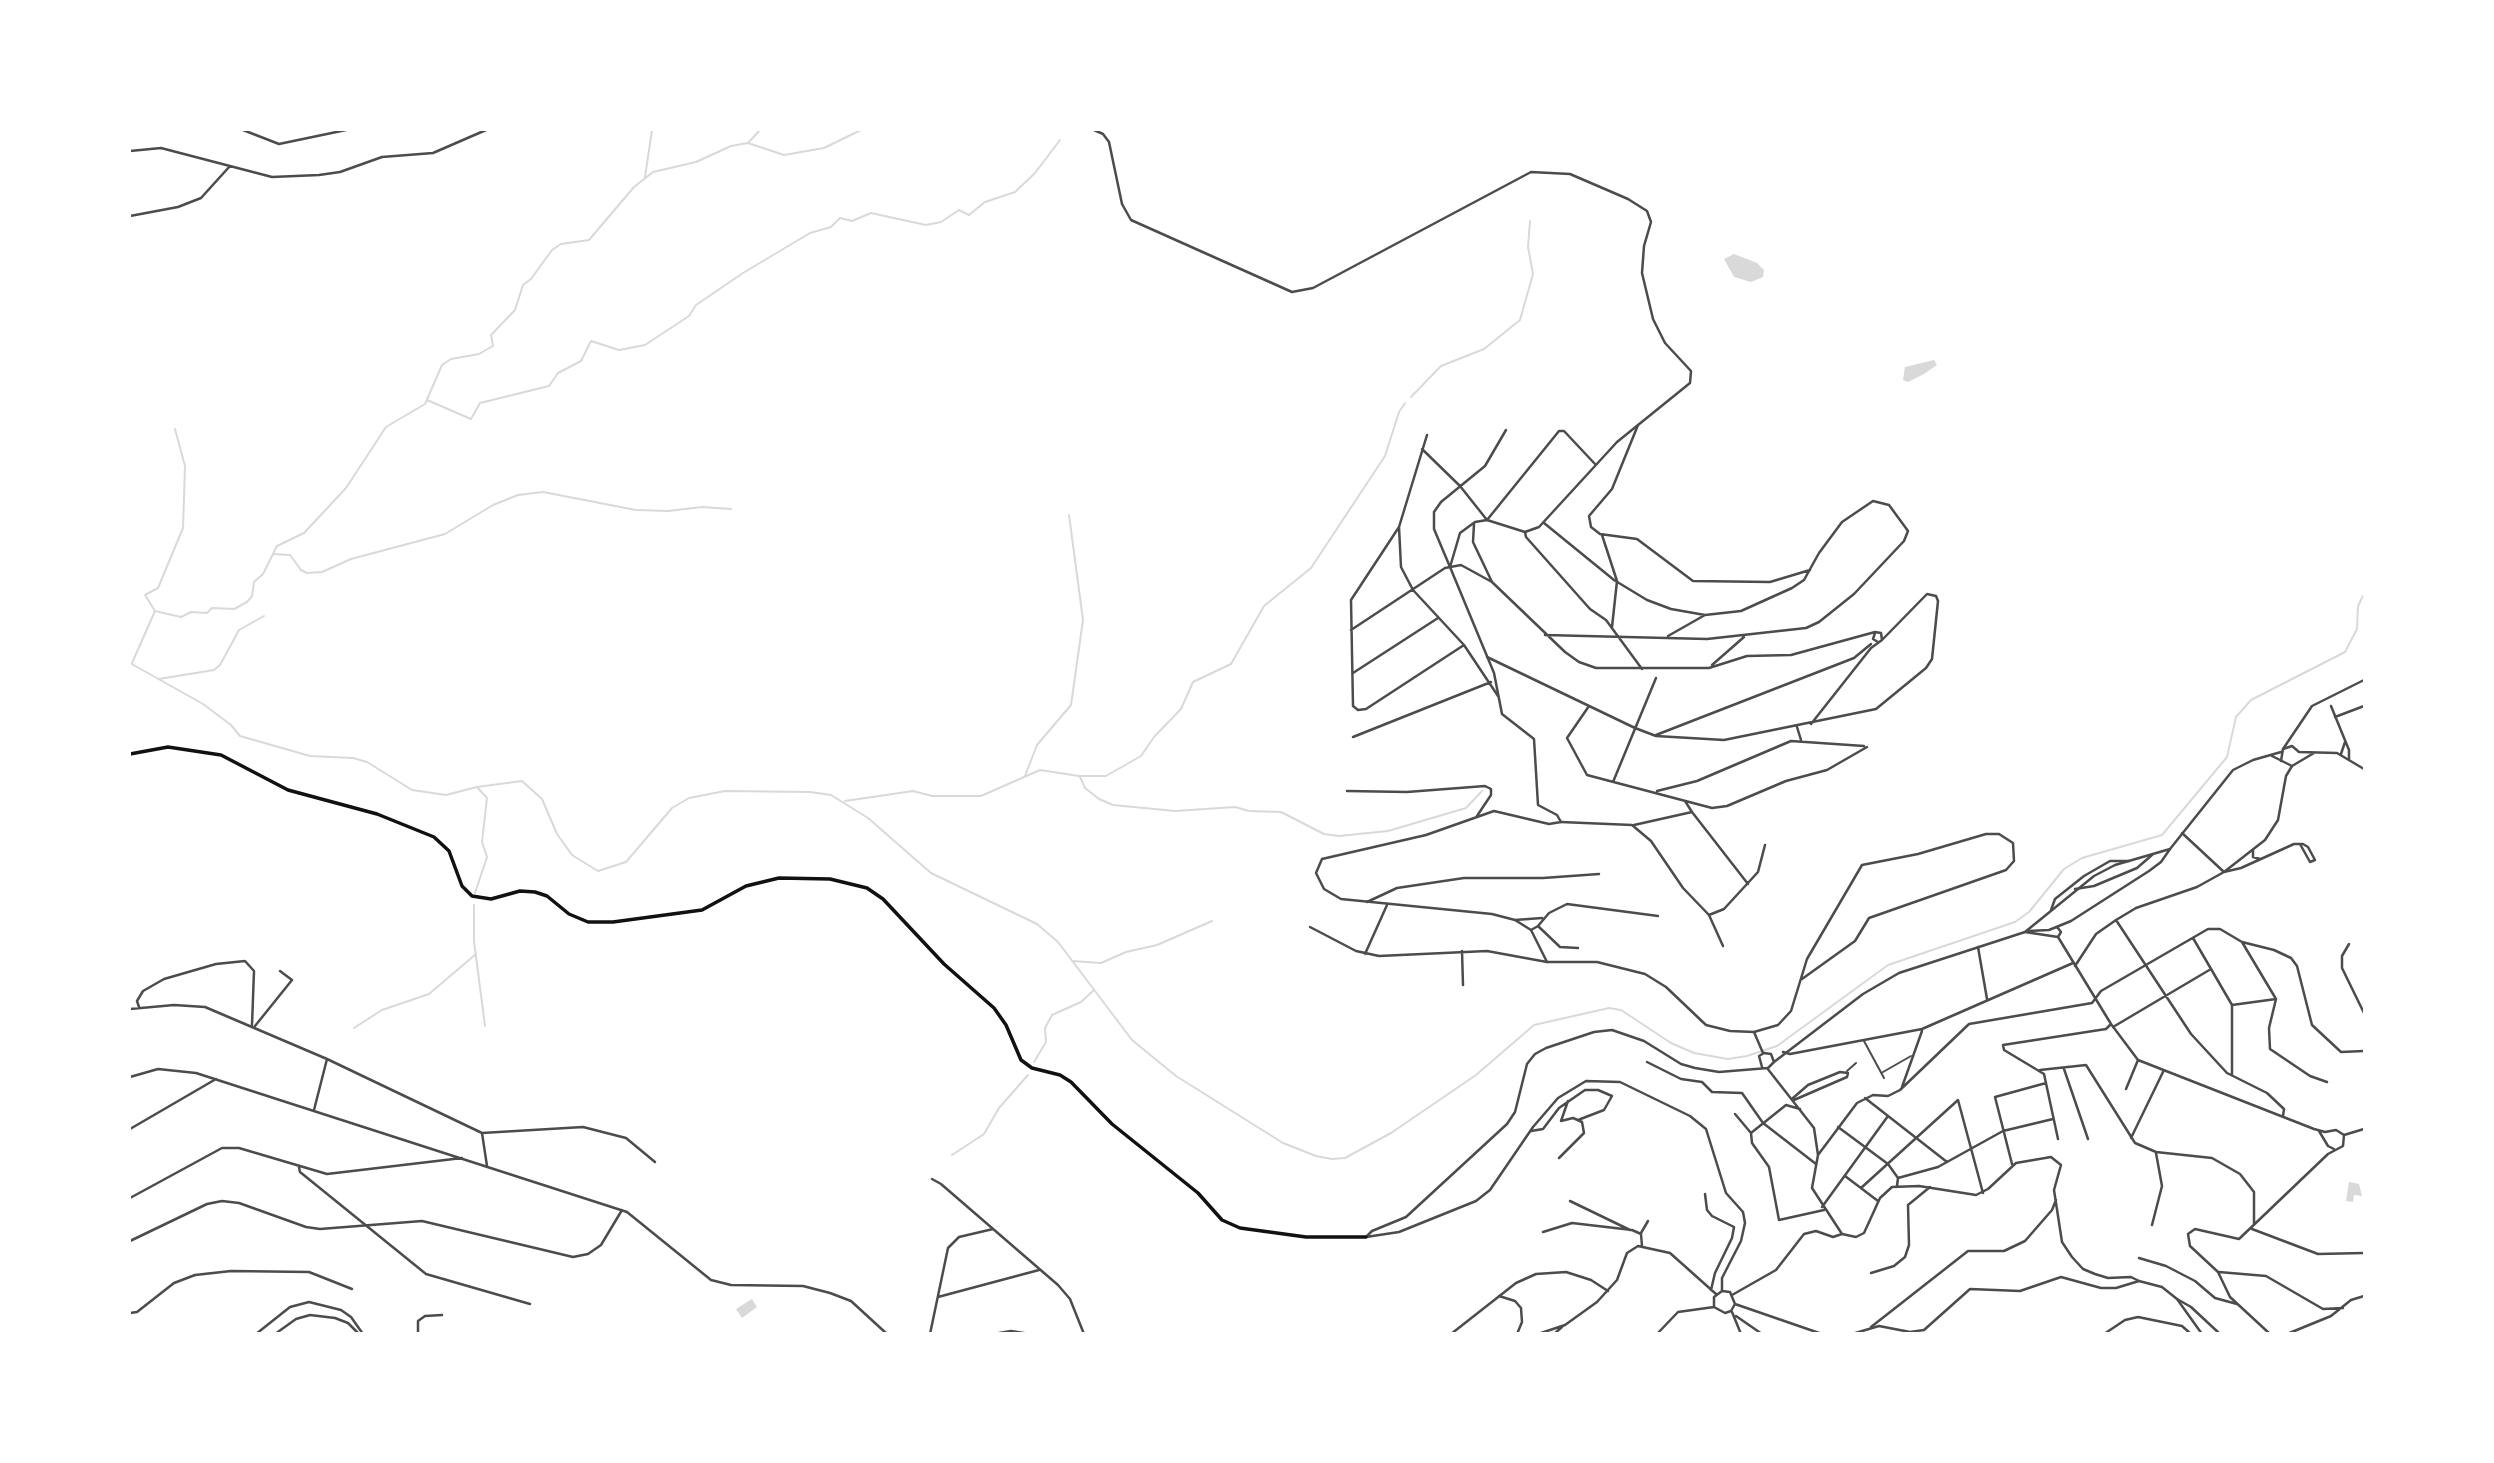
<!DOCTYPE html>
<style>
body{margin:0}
#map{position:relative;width:2494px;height:1463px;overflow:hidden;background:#fff;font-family:"Fira Sans",sans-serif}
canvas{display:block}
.frame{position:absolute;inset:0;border:131px solid #fff;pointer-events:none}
</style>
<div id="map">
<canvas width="2494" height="1463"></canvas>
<div class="frame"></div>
</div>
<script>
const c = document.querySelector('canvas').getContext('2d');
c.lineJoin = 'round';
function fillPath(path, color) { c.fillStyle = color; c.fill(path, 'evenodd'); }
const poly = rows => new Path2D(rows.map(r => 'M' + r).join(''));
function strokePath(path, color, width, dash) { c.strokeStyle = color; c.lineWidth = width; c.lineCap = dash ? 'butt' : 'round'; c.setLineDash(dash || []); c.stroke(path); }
const water = poly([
 [1734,254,1757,263,1764,270,1763,277,1751,282,1734,277,1724,259],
 [1934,360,1937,365,1924,374,1908,382,1903,380,1905,367],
 [2349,1182,2359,1184,2362,1196,2354,1195,2353,1202,2346,1201],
 [752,1299,757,1307,742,1318,736,1309]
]);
const stream = poly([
 [748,143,784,155,824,148,861,130],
 [645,177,652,130],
 [1411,397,1441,366,1484,349,1520,320,1533,274,1528,247,1530,221],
 [427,400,471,419,480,403,549,386,558,373,581,361,591,341,619,350,645,345,689,316,696,305,743,273,810,233,831,227,840,218,852,221,871,213,926,225,941,222,959,210,969,215,985,202,1015,192,1035,173,1060,140],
 [273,554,290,555,301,570,307,573,322,572,351,559,445,534,493,505,518,495,543,492,636,510,668,511,702,507,731,509],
 [155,611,145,595,158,588,183,528,185,466,175,429],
 [130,663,203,704,231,725,240,736,310,756,353,758,367,762,412,790,446,795,477,787,522,781,542,799,557,834,572,855,598,871,626,862,672,808,689,798,725,791,810,792,831,795,868,818,931,873,1037,924,1058,942,1132,1040,1176,1076,1283,1143,1316,1156,1332,1159,1345,1158,1391,1133,1476,1075,1534,1025,1609,1008,1621,1010,1671,1043,1694,1053,1728,1059,1747,1056,1777,1046,1888,965,2015,922,2029,912,2064,869,2082,858,2162,835,2227,757,2236,717,2251,700,2345,652,2357,629,2358,606,2364,594],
 [132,663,155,611,181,617,191,612,207,613,212,608,234,609,247,602,252,596,254,582,263,574,277,546,304,533,346,488,386,427,425,404,442,365,451,359,479,354,493,346,491,335,515,310,523,285,531,279,552,250,561,244,589,240,634,187,653,172,696,162,731,146,748,143,760,130],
 [159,679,214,670,220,665,239,630,264,616],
 [1025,776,1037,745,1071,705,1083,620,1069,515],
 [1080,777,1085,788,1099,799,1113,805,1175,811,1235,807,1249,811,1281,812,1324,834,1339,836,1388,831,1466,808,1482,791],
 [845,801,913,791,932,796,981,796,1040,770,1079,776,1106,776,1141,756,1154,737,1181,709,1193,682,1231,664,1264,606,1311,568,1385,456,1399,412,1405,403],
 [475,893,487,857,482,842,487,798,477,787],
 [474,905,474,941,485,1026],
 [1072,961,1101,963,1126,952,1157,945,1212,921],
 [354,1028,382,1010,429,994,476,954],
 [1034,1062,1046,1042,1045,1028,1052,1015,1081,1002,1093,991],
 [952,1155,984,1134,999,1108,1028,1075]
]);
const pedestrian = poly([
 [1864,1041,1884,1078],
 [1847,1071,1856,1063],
 [1883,1072,1911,1056]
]);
const minor = poly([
 [243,130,279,144,346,130],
 [130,151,161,148,272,177,319,175,340,172,382,157,433,153,486,130],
 [130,216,178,207,201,198,230,166],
 [1638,425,1612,489,1589,516,1591,527,1600,534,1637,539,1693,581,1770,582,1810,570],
 [1427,435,1399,527,1401,567,1413,590,1464,645,1498,696],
 [1422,449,1460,486,1487,520,1559,431,1564,431,1595,464],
 [1544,523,1614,580,1647,600,1671,609,1705,615,1741,611,1792,588,1804,580,1819,553,1842,522,1873,501,1889,505,1908,531,1904,541,1854,594,1819,622,1806,628,1707,639,1545,635],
 [1474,524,1473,542,1492,582,1565,652,1579,662,1596,668,1709,668,1747,656,1791,655,1875,632],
 [1399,527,1351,600,1353,706,1358,710,1366,709,1464,645],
 [1525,532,1526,537,1590,609,1606,620,1642,669],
 [1602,535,1617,581,1612,627],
 [1450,567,1434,529,1434,512,1441,502,1485,466,1506,430],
 [1351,630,1445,568,1461,565,1492,582],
 [1875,633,1873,639,1878,642],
 [1668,636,1705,615],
 [1487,657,1635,728,1656,736,1724,740,1876,709,1926,668,1932,659,1938,601,1936,596,1927,594,1883,639],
 [1712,665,1744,637],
 [1353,673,1438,618],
 [1589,706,1567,738,1587,775,1712,808,1727,806,1786,781,1827,770,1867,747],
 [2331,706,2349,750,2349,759],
 [2335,717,2364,706],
 [1811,724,1871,648,1882,640,1881,633,1875,632],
 [1797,727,1801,740],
 [1656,735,1854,658,1871,644],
 [1353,737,1491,682],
 [2283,749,2312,706,2364,680],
 [2341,754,2345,742],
 [1613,782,1656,678],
 [1347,791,1407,792,1485,786,1491,789,1491,795,1477,816],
 [1657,791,1697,781,1791,741,1864,746],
 [1685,801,1692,812],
 [1561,822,1632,825,1651,841,1683,888,1709,915,1724,909,1758,872,1765,845],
 [1634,825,1692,812,1748,884],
 [2182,833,2224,872,2241,868,2294,844,2303,844,2308,847,2315,860,2310,862,2300,844],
 [2253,850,2253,857,2260,859],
 [2075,889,2094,886,2137,868,2152,855],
 [1367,902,1397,888,1464,878,1543,878,1599,874],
 [2051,910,2055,899,2084,876,2110,861,2129,861],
 [1709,915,1723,946],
 [1515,920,1542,918],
 [2116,920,2191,1034,2227,1073,2267,1093,2284,1109,2283,1116],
 [1538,926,1560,947,1578,948],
 [1310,927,1356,951,1379,956,1487,951,1547,962],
 [2057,927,2061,932,2058,937,2111,1024,2138,1060,2314,1129,2325,1132,2336,1130,2344,1135],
 [1531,930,1538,926,1549,913,1567,904,1658,916],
 [2028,931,2049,930,2071,921,2149,871,2161,862,2170,849],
 [2025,932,2058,937],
 [2193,938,2232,1005,2232,1074],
 [2242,942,2276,999,2269,1028,2270,1049,2310,1076,2327,1082],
 [2349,944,2342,956,2342,968,2364,1013],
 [1978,947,1987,999],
 [1462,951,1463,985],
 [1365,954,1387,905],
 [2075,966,2096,934,2116,920,2136,908,2197,887,2224,872,2265,840,2278,820,2286,776,2292,766],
 [2232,1005,2276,999],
 [139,1007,137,1001,143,991,164,979,216,964,245,961,254,971,252,1025],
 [130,1009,174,1005,205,1007,327,1059,482,1133,583,1127,626,1138,655,1162],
 [255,1026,292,980,280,971],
 [2113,1027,2211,969],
 [1754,1032,1778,1025,1791,1011,1807,959,1862,865,1918,854,1986,834,1999,834,2013,843,2014,861,2006,870,1869,918,1855,941,1802,979],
 [1783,1052,1790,1054,1922,1029,2073,963],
 [1647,1062,1681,1079,1702,1082,1712,1092,1742,1093,1763,1123,1816,1164],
 [1767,1068,1814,1128,1818,1155,1812,1188,1842,1234,1856,1237,1864,1233,1880,1198,1892,1187,1919,1186,1976,1195,1988,1189,2016,1163,2051,1157,2061,1165,2054,1190,2062,1242,2072,1257,2083,1269,2095,1274,2108,1278,2131,1277,2139,1281],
 [2064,1069,2088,1139],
 [2040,1070,2086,1065,2135,1143,2156,1152,2212,1158,2240,1174,2254,1192,2254,1224],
 [130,1077,158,1069,196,1073,627,1212,711,1280,731,1285,803,1286,830,1293,851,1301,887,1334],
 [1902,1087,1922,1031],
 [2126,1089,2138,1060],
 [1793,1098,1808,1085,1840,1072,1848,1073,1847,1077,1794,1100],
 [1865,1098,1947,1162],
 [314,1110,327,1059],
 [1735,1114,1751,1133,1752,1143,1769,1167,1779,1220,1824,1210],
 [1838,1127,1888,1164,1898,1178,1897,1186],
 [130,1129,216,1079],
 [1531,1131,1543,1129,1559,1108,1585,1090,1598,1090,1612,1096,1604,1110,1578,1120],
 [2319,1131,2328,1146,2334,1149],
 [482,1133,487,1166],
 [1751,1133,1786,1105,1800,1109],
 [2344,1135,2364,1129],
 [2131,1138,2163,1072],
 [2058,1139,2044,1074,2004,1050,2003,1045,2106,1029,2111,1024],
 [1818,1155,1857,1103,1873,1095,1888,1096,1900,1090,1969,1024,2092,1003,2101,991,2208,929,2220,929,2242,942,2274,950,2291,958,2297,966,2312,1025,2341,1052,2364,1051],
 [1559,1158,1584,1133,1582,1122,1573,1118,1561,1121,1568,1101],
 [2012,1164,1995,1097,2046,1083],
 [299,1167,300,1172,426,1274,530,1304],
 [1845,1176,1878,1201],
 [1898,1178,1938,1167,2003,1131,2053,1119],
 [932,1179,941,1184,1058,1285,1070,1299,1084,1334],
 [1861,1188,1958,1100,1983,1193],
 [1705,1194,1707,1210,1712,1216,1734,1227,1732,1238,1715,1273,1711,1290],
 [130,1198,222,1148,239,1148,327,1174,462,1158],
 [1570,1201,1630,1230],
 [1822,1207,1888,1116],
 [2152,1225,2162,1186,2156,1153],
 [2252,1229,2318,1254,2364,1253],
 [1543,1232,1572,1223,1632,1230,1641,1234,1642,1246],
 [1641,1233,1648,1221],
 [130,1241,207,1204,222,1201,239,1203,306,1227,320,1229,422,1221,573,1257,588,1254,601,1245,622,1210],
 [2139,1258,2166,1266,2195,1281,2215,1298,2237,1304],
 [2219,1272,2266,1276,2323,1309,2343,1308],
 [1871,1273,1894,1266,1905,1257,1909,1245,1908,1205,1930,1187],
 [1732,1295,1776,1270,1804,1234,1816,1231,1833,1237,1842,1234],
 [1499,1296,1515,1301,1521,1308,1522,1322,1517,1334],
 [938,1297,1039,1270],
 [2177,1299,2191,1307,2220,1334],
 [1732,1312,1741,1334],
 [130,1313,137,1312,174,1283,195,1275,231,1271,309,1272,352,1289],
 [1736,1316,1762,1334],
 [1871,1327,1968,1251,2004,1251,2025,1241,2052,1210,2056,1200],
 [256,1334,290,1307,309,1302,341,1310,351,1317,363,1334],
 [275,1334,296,1319,310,1315,335,1318,348,1323,359,1334],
 [418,1334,418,1321,425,1316,442,1315],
 [930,1334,948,1248,959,1237,993,1229],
 [993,1334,1011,1331,1030,1334],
 [1451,1334,1516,1283,1536,1274,1566,1272,1591,1280,1608,1291],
 [1538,1334,1565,1325,1597,1302,1617,1280,1627,1253,1638,1246,1670,1253,1716,1294],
 [1554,1334,1562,1327],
 [2104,1334,2125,1320,2138,1317,2182,1326,2191,1334],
 [2270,1334,2230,1297,2218,1272,2190,1246,2188,1234,2195,1229,2239,1239,2328,1154,2343,1146,2344,1135],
 [2287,1334,2331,1316,2351,1300,2364,1296]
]);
const tertiary = poly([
 [1094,130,1103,134,1109,142,1122,204,1131,220,1292,292,1313,288,1531,172,1570,174,1628,199,1647,211,1651,222,1644,246,1642,273,1653,319,1665,343,1691,371,1690,383,1617,442,1539,527,1525,532,1487,520,1475,522,1460,533,1450,567,1494,673,1502,714,1534,739,1538,805,1557,815,1561,822,1549,824,1494,811,1426,835,1322,859,1316,873,1324,889,1341,899,1492,914,1515,920,1531,930,1547,962,1597,962,1645,974,1666,987,1706,1025,1730,1031,1754,1032,1763,1053],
 [2272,756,2292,766,2314,753],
 [2281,761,2283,749,2292,746,2299,752,2337,753,2364,769],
 [1774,1062,1863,994,1899,973,2025,932,2094,876,2115,865,2170,849,2233,770,2253,760,2281,752],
 [1366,1237,1399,1232,1476,1201,1490,1190,1533,1127,1558,1098,1586,1081,1620,1082,1690,1116,1706,1129,1726,1193,1743,1212,1745,1223,1741,1241,1722,1278,1722,1291],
 [1366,1237,1372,1231,1406,1217,1507,1124,1515,1112,1527,1064,1535,1054,1546,1048,1594,1032,1612,1030,1644,1041,1681,1064,1695,1068,1719,1072,1768,1068,1774,1062,1771,1054,1764,1053,1759,1056,1762,1067],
 [1735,1304,1822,1334],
 [1714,1307,1714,1297,1722,1291,1730,1292,1735,1304],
 [1714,1307,1725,1313,1731,1311,1735,1304],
 [1657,1334,1678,1312,1714,1307],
 [1852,1334,1879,1326,1910,1332,1924,1330,1970,1289,2020,1291,2061,1277,2101,1288,2116,1288,2139,1281,2162,1287,2177,1299,2202,1334]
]);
const secondary = poly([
 [130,754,168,747,221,755,288,790,377,814,434,837,449,851,462,886,472,896,491,899,520,891,535,892,547,896,569,914,588,922,613,922,702,910,746,886,779,878,830,879,867,888,883,899,944,964,994,1008,1006,1025,1021,1060,1032,1068,1060,1075,1071,1082,1112,1124,1198,1193,1222,1220,1240,1228,1306,1237,1366,1237]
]);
fillPath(water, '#d9d9d9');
strokePath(stream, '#d9d9d9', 2);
strokePath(pedestrian, '#4c4c4c', 2);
strokePath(minor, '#4c4c4c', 2.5);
strokePath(tertiary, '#4c4c4c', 2.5);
strokePath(secondary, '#111', 3.5);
</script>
